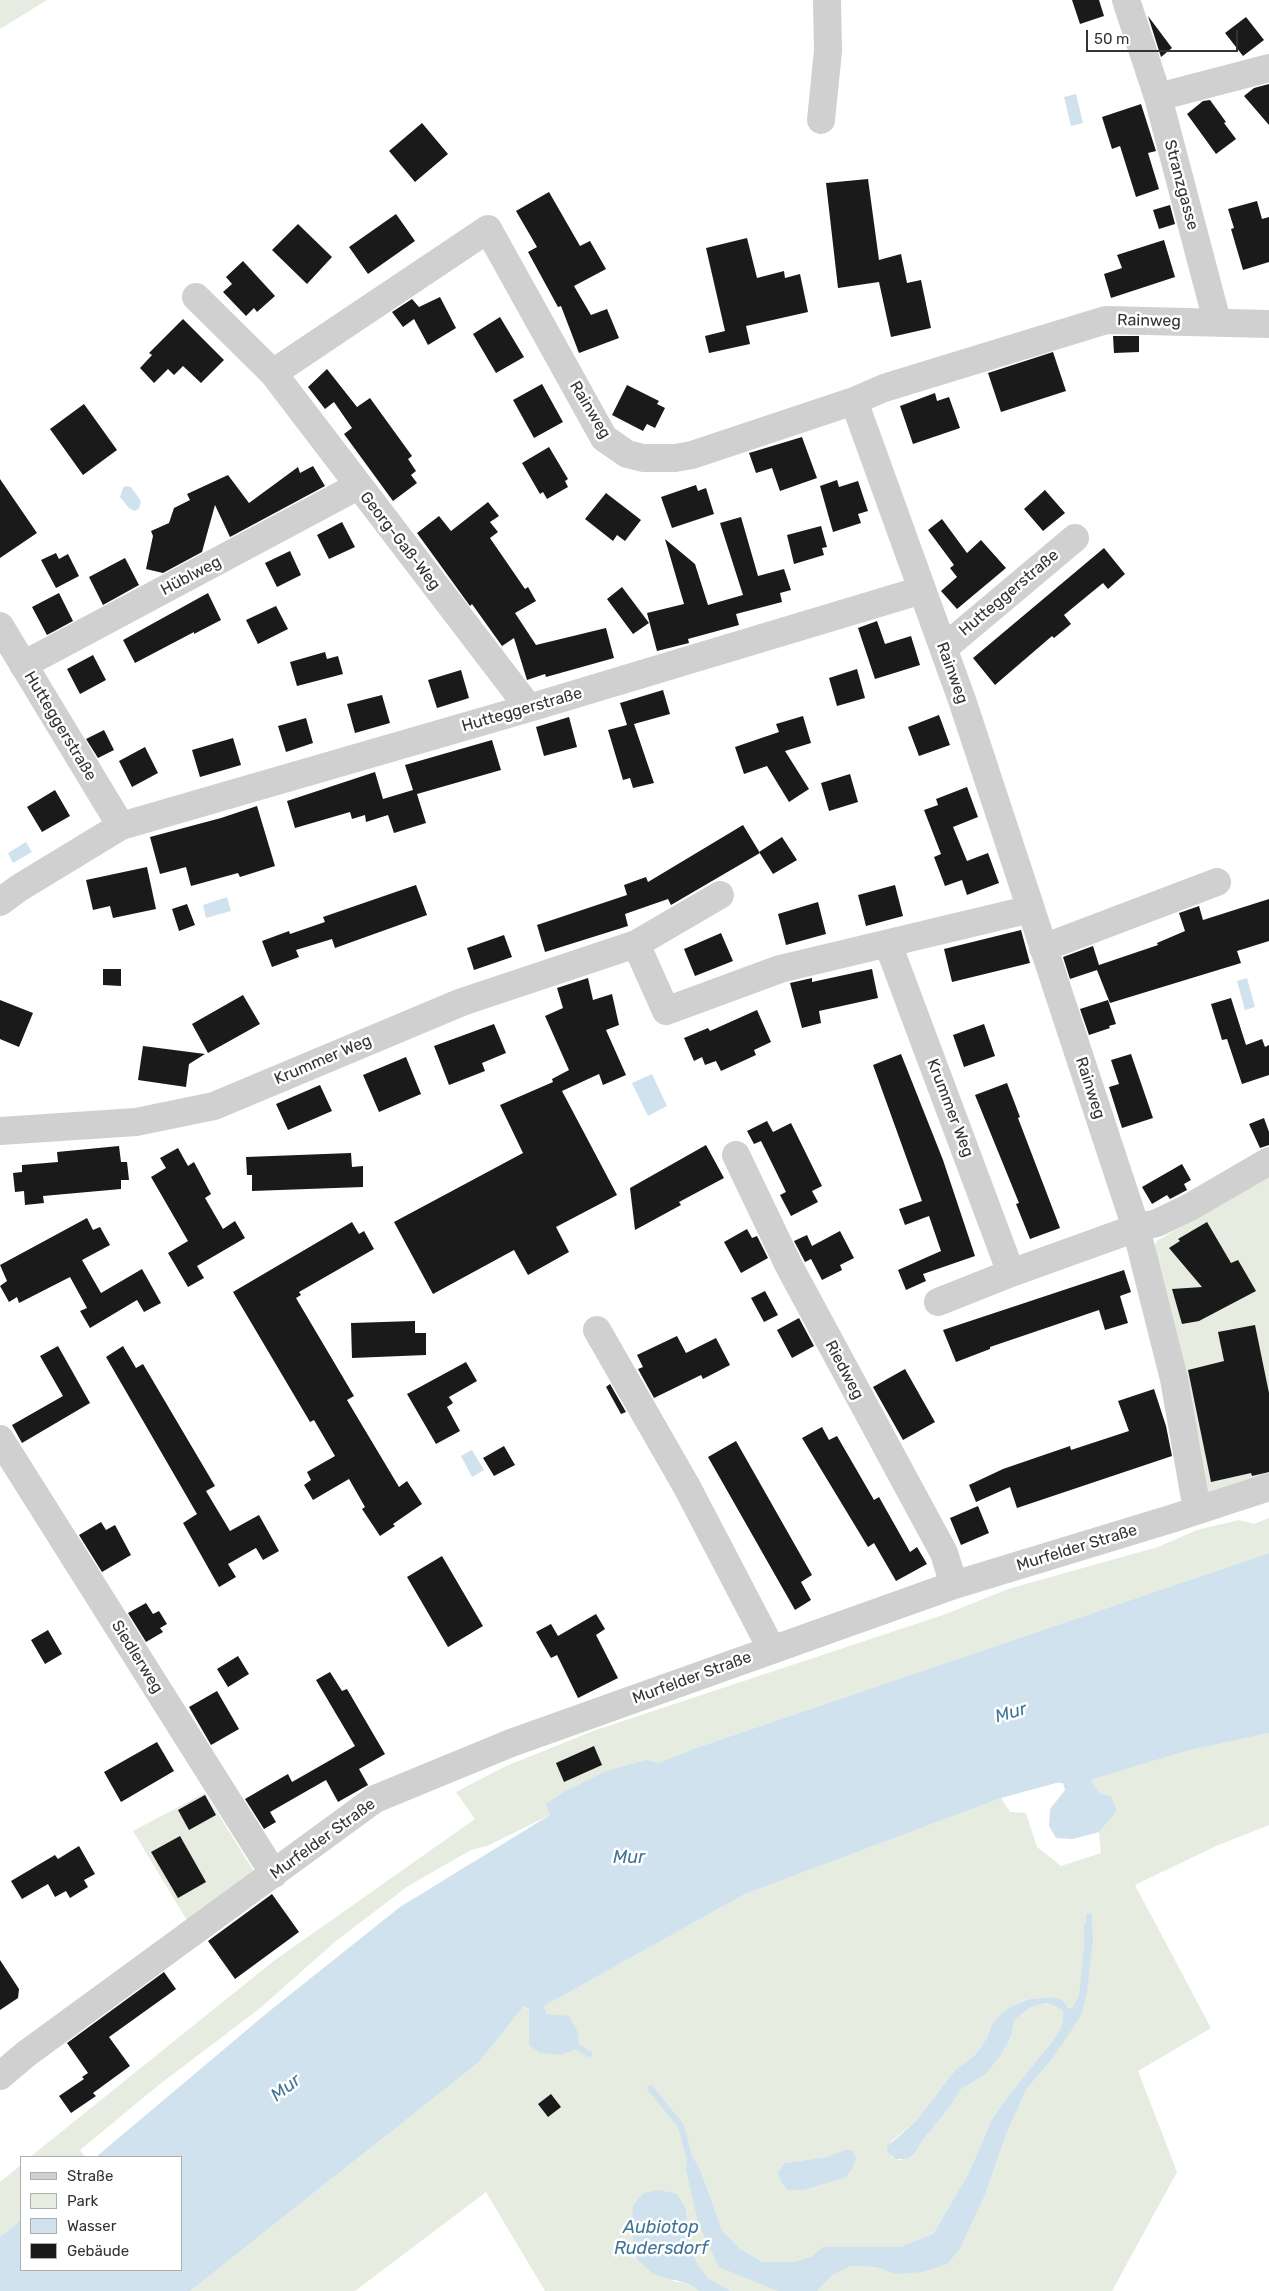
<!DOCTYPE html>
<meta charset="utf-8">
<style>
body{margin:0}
#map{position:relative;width:1269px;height:2291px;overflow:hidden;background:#fff;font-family:Rubik,sans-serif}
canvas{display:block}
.legend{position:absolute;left:20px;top:2156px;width:162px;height:115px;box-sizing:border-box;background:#fff;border:1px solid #adadad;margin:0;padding:6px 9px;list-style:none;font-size:15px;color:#333}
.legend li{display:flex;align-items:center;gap:10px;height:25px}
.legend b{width:25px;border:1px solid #adadad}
.scale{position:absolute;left:1086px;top:30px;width:152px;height:22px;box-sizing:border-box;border:2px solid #333;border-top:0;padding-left:6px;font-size:15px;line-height:18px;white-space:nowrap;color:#333;-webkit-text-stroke:4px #fff;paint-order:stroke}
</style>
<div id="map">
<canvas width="1269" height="2291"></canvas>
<ul class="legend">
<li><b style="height:6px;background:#d0d0d0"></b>Straße</li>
<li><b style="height:14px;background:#e6ecdf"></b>Park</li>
<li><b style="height:14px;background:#cfe2ee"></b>Wasser</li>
<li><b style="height:14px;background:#1a1a1a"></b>Gebäude</li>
</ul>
<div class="scale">50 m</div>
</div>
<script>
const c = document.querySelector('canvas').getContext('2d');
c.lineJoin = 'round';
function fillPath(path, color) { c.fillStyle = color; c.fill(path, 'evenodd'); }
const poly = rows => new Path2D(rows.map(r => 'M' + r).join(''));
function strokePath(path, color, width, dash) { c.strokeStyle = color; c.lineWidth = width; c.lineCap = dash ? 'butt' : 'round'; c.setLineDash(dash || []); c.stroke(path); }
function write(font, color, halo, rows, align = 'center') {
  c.font = font + ' Rubik,sans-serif'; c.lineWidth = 5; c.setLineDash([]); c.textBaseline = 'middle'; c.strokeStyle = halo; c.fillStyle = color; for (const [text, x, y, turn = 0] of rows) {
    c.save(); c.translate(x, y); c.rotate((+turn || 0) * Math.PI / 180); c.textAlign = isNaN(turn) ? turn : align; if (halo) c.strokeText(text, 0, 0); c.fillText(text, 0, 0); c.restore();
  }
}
const green = poly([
 [0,0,47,0,0,29],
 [1269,1175,1269,1474,1208,1496,1152,1249,1157,1241],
 [1269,1518,1269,1553,696,1748,659,1763,647,1760,550,1815,487,1846,471,1850,408,1886,336,1941,259,2009,160,2084,80,2150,85,2157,30,2157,275,1960,475,1819,456,1792,504,1767,593,1731,946,1614,1008,1589,1158,1547,1197,1530,1239,1520,1254,1524],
 [1269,1733,1269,1825,1216,1846,1135,1885,1211,2028,1138,2071,1177,2172,1112,2291,817,2291,833,2275,850,2266,875,2267,896,2274,960,2249,985,2195,1006,2135,1026,2090,1055,2055,1072,2008,1068,2008,1050,1997,1030,1999,1012,2006,992,2024,987,2038,975,2055,956,2069,917,2120,892,2141,891,2156,895,2159,901,2160,916,2152,922,2141,949,2108,960,2090,987,2073,1001,2055,1012,2034,1014,2020,1031,2007,1046,2003,1055,2006,1063,2011,1062,2025,1055,2038,1008,2096,991,2121,969,2173,933,2234,900,2247,824,2247,812,2256,794,2262,763,2262,739,2248,722,2230,700,2169,698,2223,778,2291,731,2291,709,2279,697,2263,690,2245,686,2209,673,2281,689,2284,699,2291,545,2291,486,2192,355,2291,190,2291,479,2062,524,2006,529,2009,529,2045,541,2053,560,2055,578,2032,569,2017,547,2014,544,2006,745,1894,1001,1798,1010,1812,1026,1813,1037,1847,1061,1866,1101,1853,1099,1832,1117,1811,1100,1794,1089,1780,1186,1751],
 [844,2150,852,2150,845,2178,804,2190,785,2163,827,2157],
 [205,1793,256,1875,188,1922,133,1831],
 [21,2165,21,2220,0,2237,0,2182]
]);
const water = poly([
 [1076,94,1083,123,1071,126,1064,97],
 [126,486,131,487,141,501,139,509,134,511,129,508,120,497,123,488],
 [26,842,32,852,13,863,8,853],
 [227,897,231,911,206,918,203,905],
 [1247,978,1255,1007,1245,1010,1237,981],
 [652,1074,667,1106,648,1116,632,1083],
 [472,1450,484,1470,472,1477,461,1456],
 [1269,1553,1269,1733,1186,1751,1090,1780,1100,1794,1111,1796,1117,1811,1099,1832,1073,1839,1056,1838,1049,1826,1050,1809,1065,1790,1063,1783,1056,1783,1001,1798,745,1894,544,2006,547,2014,569,2016,578,2032,579,2048,572,2051,560,2055,540,2053,529,2045,529,2009,524,2006,479,2062,190,2291,0,2291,0,2237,21,2220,21,2270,181,2270,181,2157,96,2157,267,2013,400,1907,550,1815,546,1804,566,1791,606,1771,647,1760,659,1763,696,1748],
 [1084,1924,1092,1925,1093,1940,1087,1991,1082,2014,1055,2055,1026,2090,1006,2135,985,2195,960,2249,947,2264,922,2272,896,2274,875,2267,850,2266,833,2275,817,2291,778,2291,719,2267,698,2223,686,2169,688,2156,693,2158,700,2169,722,2230,739,2248,763,2262,794,2262,812,2256,823,2247,900,2247,933,2234,969,2173,991,2121,1008,2096,1055,2038,1062,2025,1063,2011,1055,2006,1046,2003,1031,2007,1014,2020,1012,2034,1001,2055,987,2073,960,2090,949,2108,922,2141,916,2152,907,2159,895,2159,887,2151,887,2147,917,2120,956,2069,975,2055,987,2038,992,2024,1000,2015,1012,2006,1030,1999,1050,1997,1062,2000,1068,2008,1072,2008,1079,1996,1084,1947],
 [844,2150,852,2150,856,2158,852,2169,845,2178,804,2190,788,2190,781,2182,778,2172,785,2163,827,2157],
 [658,2190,677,2194,686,2209,690,2245,697,2263,709,2279,731,2291,699,2291,689,2284,653,2274,637,2259,632,2232,633,2205,644,2193]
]);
const stream = poly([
 [1089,1916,1089,1933],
 [572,2044,589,2054],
 [650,2088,681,2126,691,2164]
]);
const building = poly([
 [1072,0,1099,0,1104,16,1080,24],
 [1148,16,1172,48,1161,57],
 [1246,17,1264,40,1243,56,1225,33],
 [1269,84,1269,125,1244,96,1254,88],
 [1210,100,1226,122,1224,123,1236,139,1216,154,1187,114,1203,101],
 [1141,104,1156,151,1148,153,1159,189,1136,197,1120,146,1112,149,1102,117],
 [422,123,448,154,415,182,389,151],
 [868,179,879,260,901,254,907,283,921,280,931,328,891,337,879,282,838,288,826,183],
 [549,192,580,246,590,241,606,269,574,286,591,315,607,309,619,338,579,353,561,306,558,307,528,252,537,247,516,211],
 [1257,201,1262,219,1269,217,1269,262,1243,270,1231,229,1234,228,1228,209],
 [1170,205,1175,224,1159,229,1153,210],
 [396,214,415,241,368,274,349,247],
 [298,224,332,257,307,284,272,250],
 [747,238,757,278,784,271,785,278,800,274,808,312,746,326,750,344,709,353,705,336,725,331,706,248],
 [1164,240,1175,277,1111,298,1104,274,1122,268,1117,255],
 [243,261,275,296,257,312,254,308,246,316,223,292,232,284,226,277],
 [440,297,456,328,428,345,414,319,403,327,392,312,412,299,419,307],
 [500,317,524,357,496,373,473,334],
 [183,319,224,360,201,383,183,366,174,375,168,369,154,383,140,368,152,355,149,353],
 [1113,336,1139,336,1139,352,1114,353],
 [1053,352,1066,391,1001,412,988,373],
 [327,369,357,407,370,398,412,456,408,459,416,471,411,475,417,483,393,501,344,434,352,428,334,402,325,409,308,387],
 [542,384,563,422,534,438,513,400],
 [627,385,659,401,657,404,665,408,655,428,647,424,643,431,612,415],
 [935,393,937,401,949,397,960,428,913,444,900,406],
 [84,404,117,450,83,475,50,429],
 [802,437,817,478,780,491,772,468,756,473,749,453],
 [549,447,568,479,565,481,568,487,547,499,543,492,540,494,522,463],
 [313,466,325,486,230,537,215,505,202,552,163,573,146,569,153,536,151,531,169,523,174,508,190,500,187,494,228,475,249,503,298,467,300,473],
 [0,479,37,533,0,558],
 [837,480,839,487,858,481,868,511,858,514,861,523,833,532,820,486],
 [696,485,698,491,706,488,714,514,672,528,661,497],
 [1045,490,1065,513,1043,531,1024,509],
 [606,493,641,520,625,541,617,535,613,541,585,519],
 [488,502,499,516,490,522,498,532,490,538,525,589,528,587,536,601,515,613,536,645,606,628,614,658,546,677,545,674,527,680,514,638,502,646,472,604,470,606,417,533,439,516,451,531],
 [741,517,758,576,784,569,791,590,780,593,782,602,736,614,739,625,688,639,689,643,657,651,647,613,684,604,665,539,695,564,708,605,743,595,720,523],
 [942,519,967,553,981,540,1006,568,957,609,941,591,957,577,950,568,954,565,928,530],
 [342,522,355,547,329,559,317,535],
 [821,526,827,547,822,548,824,555,794,564,787,535],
 [1104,548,1125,574,1108,589,1103,583,1064,615,1071,624,1054,638,1052,636,995,685,973,658],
 [290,551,301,575,277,587,265,563],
 [56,553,59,559,68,554,79,576,56,588,41,560],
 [125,558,139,585,103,605,89,577],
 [622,587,649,623,633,634,607,599],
 [59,593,73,621,47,635,32,607],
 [208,593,221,620,194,634,194,632,135,663,123,640],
 [276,606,288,629,258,644,246,620],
 [877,621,885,644,911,636,920,665,875,679,858,628],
 [325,652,327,659,338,656,343,674,297,686,290,662],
 [93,655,106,680,80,694,67,669],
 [857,669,865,698,837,706,829,678],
 [461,670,469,698,437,708,428,680],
 [663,690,670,714,634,724,654,783,633,788,630,778,623,780,608,730,627,725,620,703],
 [382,695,390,723,355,733,347,704],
 [939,715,950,745,919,756,908,727],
 [803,716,811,743,785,751,809,789,789,802,767,766,744,774,735,747,779,732,776,724],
 [569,717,577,747,544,756,536,727],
 [306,718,313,743,286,752,278,726],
 [104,730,114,750,98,758,86,739],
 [233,738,241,765,200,777,192,750],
 [492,740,501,770,417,794,426,823,394,833,388,815,366,822,365,815,352,819,350,812,295,828,287,801,375,772,383,799,413,790,405,765],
 [145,747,158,773,132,787,119,761],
 [850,774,858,802,829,811,821,783],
 [967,787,978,817,953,827,967,861,988,853,999,883,967,895,962,880,945,886,934,857,941,854,924,810,938,805,936,799],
 [55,790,70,816,42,832,27,807],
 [257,806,275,866,240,877,238,873,191,886,186,867,160,874,150,837,221,818],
 [743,825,760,853,671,905,668,899,625,914,628,926,545,952,537,925,627,895,624,885,646,877,648,882],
 [782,837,797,860,773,874,759,852],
 [147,867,156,909,113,918,110,906,93,910,86,880],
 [416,885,427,915,335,948,332,939,296,950,299,957,272,967,262,941,289,931,290,934,325,922,323,917],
 [895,885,903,916,866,926,858,895],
 [1269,899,1269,941,1237,951,1241,963,1110,1003,1097,970,1070,979,1063,957,1093,946,1099,965,1158,945,1157,943,1185,931,1179,913,1199,906,1203,920],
 [818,902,826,934,786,945,778,914],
 [187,904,195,925,179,931,172,909],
 [1021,930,1030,963,952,982,944,949],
 [721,933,733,961,695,976,684,949],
 [504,935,512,957,474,970,467,948],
 [103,969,121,969,121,986,103,985],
 [872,969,878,998,819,1011,821,1023,802,1028,790,983,812,978,812,982],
 [588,978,593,1000,612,994,619,1025,606,1030,626,1075,603,1085,599,1074,562,1091,617,1195,556,1227,569,1252,528,1275,514,1250,433,1294,394,1222,523,1153,500,1105,553,1082,552,1079,569,1070,545,1016,563,1008,557,988],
 [243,995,260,1024,208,1053,192,1024],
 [1231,998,1246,1045,1262,1039,1265,1047,1269,1045,1269,1075,1242,1084,1227,1039,1222,1040,1211,1004],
 [0,1000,33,1013,19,1047,0,1039],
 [1108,1000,1116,1024,1109,1026,1110,1028,1089,1035,1080,1009],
 [757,1010,771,1042,754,1050,756,1055,721,1071,716,1061,705,1065,702,1057,694,1061,684,1038,708,1028,710,1031],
 [494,1024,506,1053,482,1063,485,1071,449,1085,434,1046],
 [984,1024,995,1056,964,1067,953,1035],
 [143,1046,205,1054,189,1064,186,1087,138,1080],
 [901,1054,943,1160,975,1256,923,1274,926,1281,906,1290,898,1270,941,1251,929,1216,905,1225,899,1209,922,1201,873,1065],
 [1131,1054,1153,1118,1122,1128,1109,1087,1119,1084,1111,1060],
 [406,1057,421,1094,379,1112,363,1075],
 [1007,1083,1020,1117,1018,1118,1060,1228,1030,1239,1016,1204,1019,1203,975,1095],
 [320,1085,332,1111,288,1130,276,1104],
 [1264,1118,1269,1132,1269,1145,1260,1148,1249,1124],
 [767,1121,773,1132,791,1123,822,1186,812,1191,818,1202,791,1216,780,1195,786,1192,761,1141,754,1144,747,1131],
 [706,1145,724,1178,679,1202,681,1205,635,1230,630,1188],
 [119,1146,121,1162,127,1162,129,1180,121,1180,121,1189,43,1196,44,1203,25,1205,24,1191,15,1192,13,1173,22,1172,22,1165,58,1162,57,1152],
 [178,1148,188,1166,194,1162,211,1194,205,1198,223,1229,235,1221,245,1238,197,1266,204,1278,188,1287,168,1253,188,1241,151,1177,166,1168,160,1158],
 [351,1153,352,1167,363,1166,363,1187,252,1191,252,1175,247,1175,246,1157],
 [1182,1164,1191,1180,1184,1184,1187,1190,1170,1199,1167,1195,1152,1204,1142,1187],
 [87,1218,93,1230,100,1227,110,1245,82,1260,101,1293,142,1269,161,1303,144,1312,137,1300,90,1328,80,1311,87,1308,70,1277,19,1303,17,1297,9,1302,0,1286,7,1281,0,1265],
 [352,1222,359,1234,364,1231,374,1249,299,1292,301,1295,296,1298,354,1396,347,1400,399,1487,407,1481,422,1504,393,1524,395,1526,380,1536,362,1509,365,1507,349,1479,313,1500,304,1485,311,1480,307,1472,335,1456,314,1420,310,1422,233,1292],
 [1207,1222,1231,1263,1238,1260,1256,1291,1199,1321,1182,1324,1172,1289,1202,1287,1169,1248,1180,1241,1178,1239],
 [747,1229,752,1238,757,1236,768,1258,741,1273,724,1242],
 [840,1231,854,1258,840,1265,842,1270,822,1280,811,1259,805,1262,794,1241,807,1235,812,1246],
 [1124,1270,1131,1292,1120,1296,1128,1323,1105,1330,1099,1310,990,1347,990,1349,956,1362,943,1330],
 [765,1291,778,1315,764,1322,751,1298],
 [799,1318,814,1346,792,1358,777,1330],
 [415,1321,415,1333,426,1333,426,1355,352,1358,351,1323],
 [1255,1325,1269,1393,1269,1472,1252,1476,1251,1473,1211,1482,1188,1370,1224,1361,1218,1332],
 [677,1336,686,1353,716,1338,730,1365,703,1379,701,1375,654,1398,638,1369,643,1367,637,1355],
 [58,1346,90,1403,22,1443,12,1425,63,1396,40,1356],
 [123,1346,136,1368,143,1364,215,1486,206,1491,230,1531,259,1515,279,1551,263,1560,256,1548,228,1564,236,1577,219,1587,183,1523,197,1514,106,1357],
 [466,1362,477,1381,449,1397,453,1403,447,1407,460,1431,436,1444,407,1394],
 [905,1369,935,1422,903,1440,873,1387],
 [610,1384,626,1412,621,1414,606,1387],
 [1154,1389,1166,1426,1172,1456,1017,1508,1010,1487,976,1502,969,1485,1003,1469,1070,1446,1071,1450,1129,1431,1118,1401],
 [822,1427,829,1440,837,1436,874,1500,879,1497,910,1552,917,1547,927,1564,896,1581,874,1543,868,1547,802,1438],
 [736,1441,812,1575,801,1582,811,1600,795,1610,708,1457],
 [504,1446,515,1465,494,1476,483,1458],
 [978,1506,989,1533,961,1545,950,1518],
 [101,1522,106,1530,115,1525,131,1555,102,1572,79,1535],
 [442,1556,483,1626,448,1647,407,1577],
 [146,1603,153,1614,159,1611,167,1624,160,1628,163,1632,146,1642,128,1613],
 [596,1614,605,1629,596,1635,618,1678,578,1698,557,1655,551,1658,536,1632,551,1624,558,1636],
 [48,1630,62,1654,45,1664,31,1640],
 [238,1656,249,1674,228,1687,217,1669],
 [330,1672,342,1691,347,1689,385,1754,359,1769,368,1785,338,1802,326,1780,270,1812,276,1822,264,1829,245,1799,288,1774,292,1782,355,1746,316,1680],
 [217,1691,239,1729,211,1745,189,1707],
 [157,1742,174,1771,121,1802,104,1772],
 [594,1746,602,1765,564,1782,556,1763],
 [205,1795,216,1815,189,1830,178,1810],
 [180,1836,206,1882,178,1898,151,1852],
 [79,1846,95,1874,84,1880,88,1887,70,1898,66,1891,55,1897,48,1884,22,1899,11,1881,55,1855,58,1859],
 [272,1894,299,1932,235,1979,208,1941],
 [0,1960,19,1989,18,1998,0,2010],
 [164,1972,176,1989,109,2037,130,2066,93,2093,96,2096,71,2113,59,2096,84,2079,82,2077,88,2073,67,2043],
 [551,2094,561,2107,548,2117,538,2104]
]);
const minor = poly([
 [1126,0,1158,97,1217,321],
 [1158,97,1269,68],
 [821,120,828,51,827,0],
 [196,297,273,373,529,708],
 [273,373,488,229,604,438,627,454,643,458,675,458,692,455,854,401,884,388,1106,320,1269,324],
 [854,401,962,700,1136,1228,1174,1379,1197,1510],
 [0,626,121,826],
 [944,648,1075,538],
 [23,665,358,486],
 [0,902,19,888,121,826,529,708,922,590],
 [636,944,720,895],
 [888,944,1011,1273],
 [1043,948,1217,882],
 [0,1131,136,1122,214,1106,462,1002,636,944,666,1011,780,969,1031,909],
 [736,1155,789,1266,944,1553,954,1585],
 [938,1302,1011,1273,1136,1228,1157,1223,1190,1207,1269,1161],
 [597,1330,687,1487,772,1650],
 [0,1439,274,1874],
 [0,2076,26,2054,375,1799,511,1743,954,1585,1174,1518,1269,1487]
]);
const streetNames = [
 ["Stranzgasse",1181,185,75],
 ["Rainweg",1149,321,1],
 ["Rainweg",590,410,59],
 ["Georg-Gaß-Weg",400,541,52],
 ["Hüblweg",191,576,-28],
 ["Hutteggerstraße",1009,593,-40],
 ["Rainweg",952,673,70],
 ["Hutteggerstraße",522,710,-16],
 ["Hutteggerstraße",60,726,59],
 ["Krummer Weg",323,1060,-23],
 ["Rainweg",1090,1088,72],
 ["Krummer Weg",950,1108,69],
 ["Riedweg",844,1370,62],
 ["Murfelder Straße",1077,1548,-17],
 ["Siedlerweg",137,1657,58],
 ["Murfelder Straße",692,1678,-20],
 ["Murfelder Straße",323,1839,-36]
];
const waterNames = [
 ["Mur",1011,1713,-16],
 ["Mur",629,1858],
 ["Mur",286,2088,-38],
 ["Aubiotop",661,2228],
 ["Rudersdorf",661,2249]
];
fillPath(green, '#e6ecdf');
fillPath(water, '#cfe2ee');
strokePath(stream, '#cfe2ee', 6);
fillPath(building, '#1a1a1a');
strokePath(minor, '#d0d0d0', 28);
write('16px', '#333', '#fff', streetNames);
write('italic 18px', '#3f7597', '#fff', waterNames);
</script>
